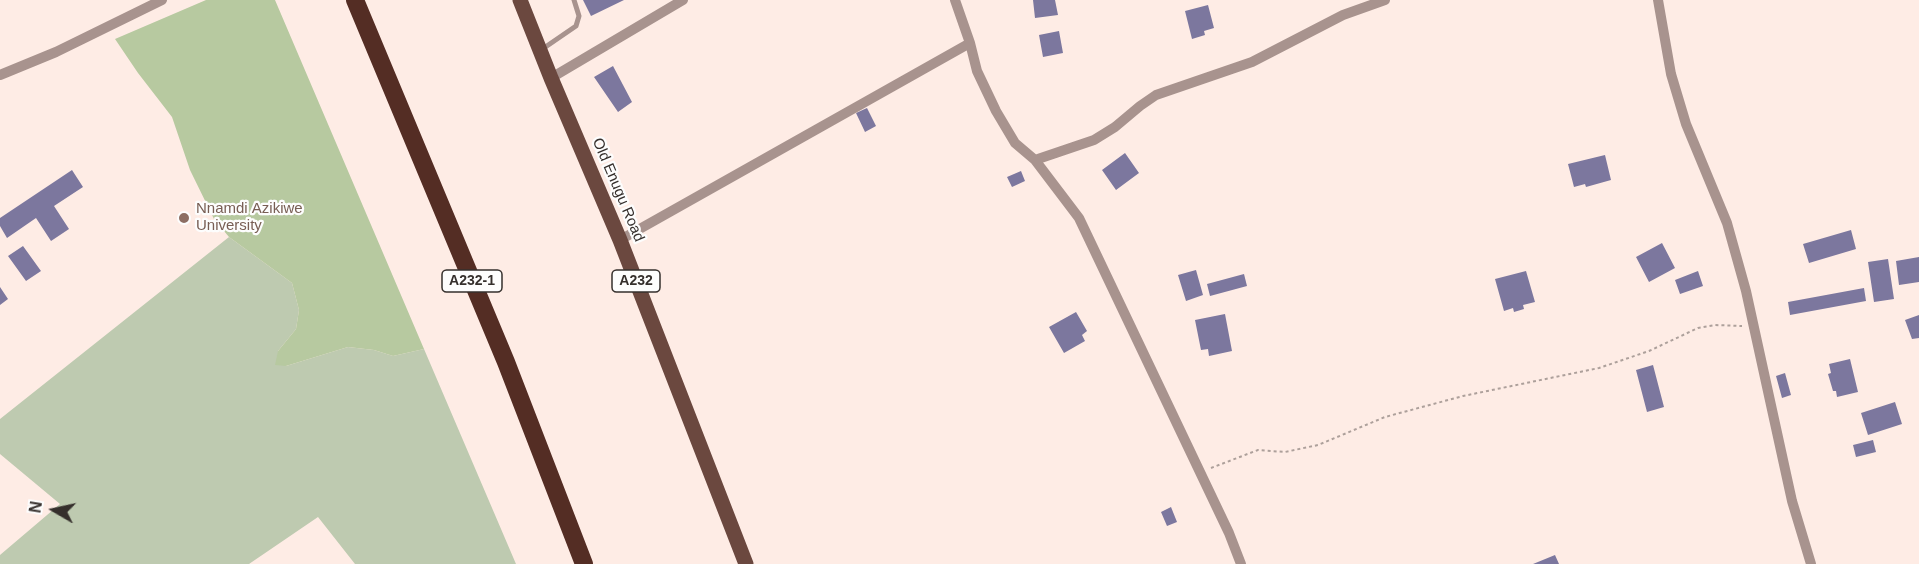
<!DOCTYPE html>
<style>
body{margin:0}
#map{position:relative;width:1919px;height:564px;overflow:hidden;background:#feece5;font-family:Helvetica,sans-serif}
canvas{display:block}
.north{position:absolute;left:24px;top:480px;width:60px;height:60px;-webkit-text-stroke:4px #fdfdfd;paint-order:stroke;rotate:279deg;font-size:16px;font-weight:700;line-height:24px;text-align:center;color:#352f2c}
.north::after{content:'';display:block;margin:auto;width:21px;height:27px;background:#352f2c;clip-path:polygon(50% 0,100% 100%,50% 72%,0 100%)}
</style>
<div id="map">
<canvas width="1919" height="564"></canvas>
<div class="north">N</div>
</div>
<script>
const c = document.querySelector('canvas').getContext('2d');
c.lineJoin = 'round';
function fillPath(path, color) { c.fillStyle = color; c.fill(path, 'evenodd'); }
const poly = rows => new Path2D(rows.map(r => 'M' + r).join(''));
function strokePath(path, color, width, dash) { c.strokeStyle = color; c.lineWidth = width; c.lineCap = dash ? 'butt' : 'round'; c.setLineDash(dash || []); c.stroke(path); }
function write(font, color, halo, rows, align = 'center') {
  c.font = font + ' Helvetica,sans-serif'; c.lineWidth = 4.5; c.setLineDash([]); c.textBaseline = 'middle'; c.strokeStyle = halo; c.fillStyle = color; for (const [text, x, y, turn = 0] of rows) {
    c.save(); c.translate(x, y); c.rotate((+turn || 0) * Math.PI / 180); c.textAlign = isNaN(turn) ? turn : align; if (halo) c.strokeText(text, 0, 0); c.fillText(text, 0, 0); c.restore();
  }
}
const green = poly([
 [229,237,292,283,299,310,296,329,278,351,286,366,348,347,374,350,393,356,424,349,516,564,355,564,318,517,249,564,0,564,0,555,60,504,0,454,0,419]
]);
const forest = poly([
 [206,0,275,0,424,349,393,356,374,350,348,347,286,366,275,365,278,351,296,329,299,310,292,283,229,237,214,219,190,170,172,117,138,73,115,39]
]);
const building = poly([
 [583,0,624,0,591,16],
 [1033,0,1055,0,1058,15,1035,18],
 [1208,5,1214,28,1204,31,1205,35,1192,39,1185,11],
 [1059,31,1063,53,1043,57,1039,35],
 [613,66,632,102,618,112,594,77],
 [867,108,876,126,865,132,856,113],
 [1125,153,1139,173,1116,190,1102,170],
 [1605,155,1611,180,1586,187,1585,184,1574,187,1568,164],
 [72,170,83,187,54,206,69,229,51,241,36,218,7,238,0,226,0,218],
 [1021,171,1025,181,1012,187,1007,177],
 [1851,230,1856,249,1809,263,1803,244],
 [1662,243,1675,268,1649,282,1636,257],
 [23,246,41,271,26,281,8,256],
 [1919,257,1919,282,1899,285,1896,261],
 [1888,259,1894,299,1874,302,1868,262],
 [1196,270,1203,295,1186,301,1178,275],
 [1526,271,1535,302,1523,305,1524,309,1514,312,1513,308,1504,311,1495,279],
 [1698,271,1703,286,1680,294,1675,280],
 [1244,274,1247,286,1210,296,1207,284],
 [0,287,8,299,0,305],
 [1864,288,1866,301,1790,315,1788,302],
 [1076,312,1087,331,1082,335,1085,341,1064,353,1049,327],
 [1225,314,1232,351,1209,356,1208,349,1201,350,1195,320],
 [1919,315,1919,338,1912,339,1905,320],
 [1850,359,1858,392,1837,397,1836,391,1833,391,1828,374,1831,373,1829,364],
 [1653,365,1664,407,1647,412,1636,370],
 [1785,373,1791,395,1782,398,1776,376],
 [1895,402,1902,424,1868,435,1861,413],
 [1873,440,1876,452,1856,457,1853,445],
 [1171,507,1177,522,1167,526,1161,512],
 [1555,555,1559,564,1533,564]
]);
const path = poly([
 [1211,468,1258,450,1285,452,1318,445,1385,417,1463,396,1599,368,1649,351,1698,328,1715,325,1742,326]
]);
const lane = poly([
 [541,50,576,26,579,16,574,0]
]);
const street = poly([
 [955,0,970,43,977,71,996,111,1015,143,1035,160,1079,218,1229,533,1241,564],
 [1658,0,1671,74,1686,124,1727,223,1746,291,1792,501,1811,564],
 [0,75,56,52,162,0],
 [551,78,683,0],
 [1035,160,1094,140,1115,127,1140,106,1156,95,1252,62,1343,15,1385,0],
 [620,240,970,43]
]);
const primary = poly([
 [520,0,551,78,620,240,746,564]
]);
const highway = poly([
 [355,0,506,362,584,564]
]);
const markers = [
 [184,218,6,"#8d6e63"]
];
const shields = [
 [472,281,60],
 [636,281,48]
];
const shieldNames = [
 ["A232-1",472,281],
 ["A232",636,281]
];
const streetNames = [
 ["Old Enugu Road",618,190,67]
];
const educationNames = [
 ["Nnamdi Azikiwe",196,209],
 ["University",196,226]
];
fillPath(green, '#becab0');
fillPath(forest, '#b7c9a0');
fillPath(building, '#7c779e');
strokePath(path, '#ada09b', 2, [3, 3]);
strokePath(lane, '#a8938e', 5);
strokePath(street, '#a8938e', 10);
strokePath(primary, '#6b483f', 15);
strokePath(highway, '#542d24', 18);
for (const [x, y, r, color] of markers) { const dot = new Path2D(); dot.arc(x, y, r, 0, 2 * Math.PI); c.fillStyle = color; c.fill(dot); strokePath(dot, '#fdfdfd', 2); }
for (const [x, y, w] of shields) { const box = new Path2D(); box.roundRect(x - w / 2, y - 11, w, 22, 4.5); c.fillStyle = '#fdfdfd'; c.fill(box); strokePath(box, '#352f2c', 1.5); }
write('bold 14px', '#352f2c', null, shieldNames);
write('15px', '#352f2c', '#fdfdfd', streetNames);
write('15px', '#785e54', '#fdfdfd', educationNames, 'left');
</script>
